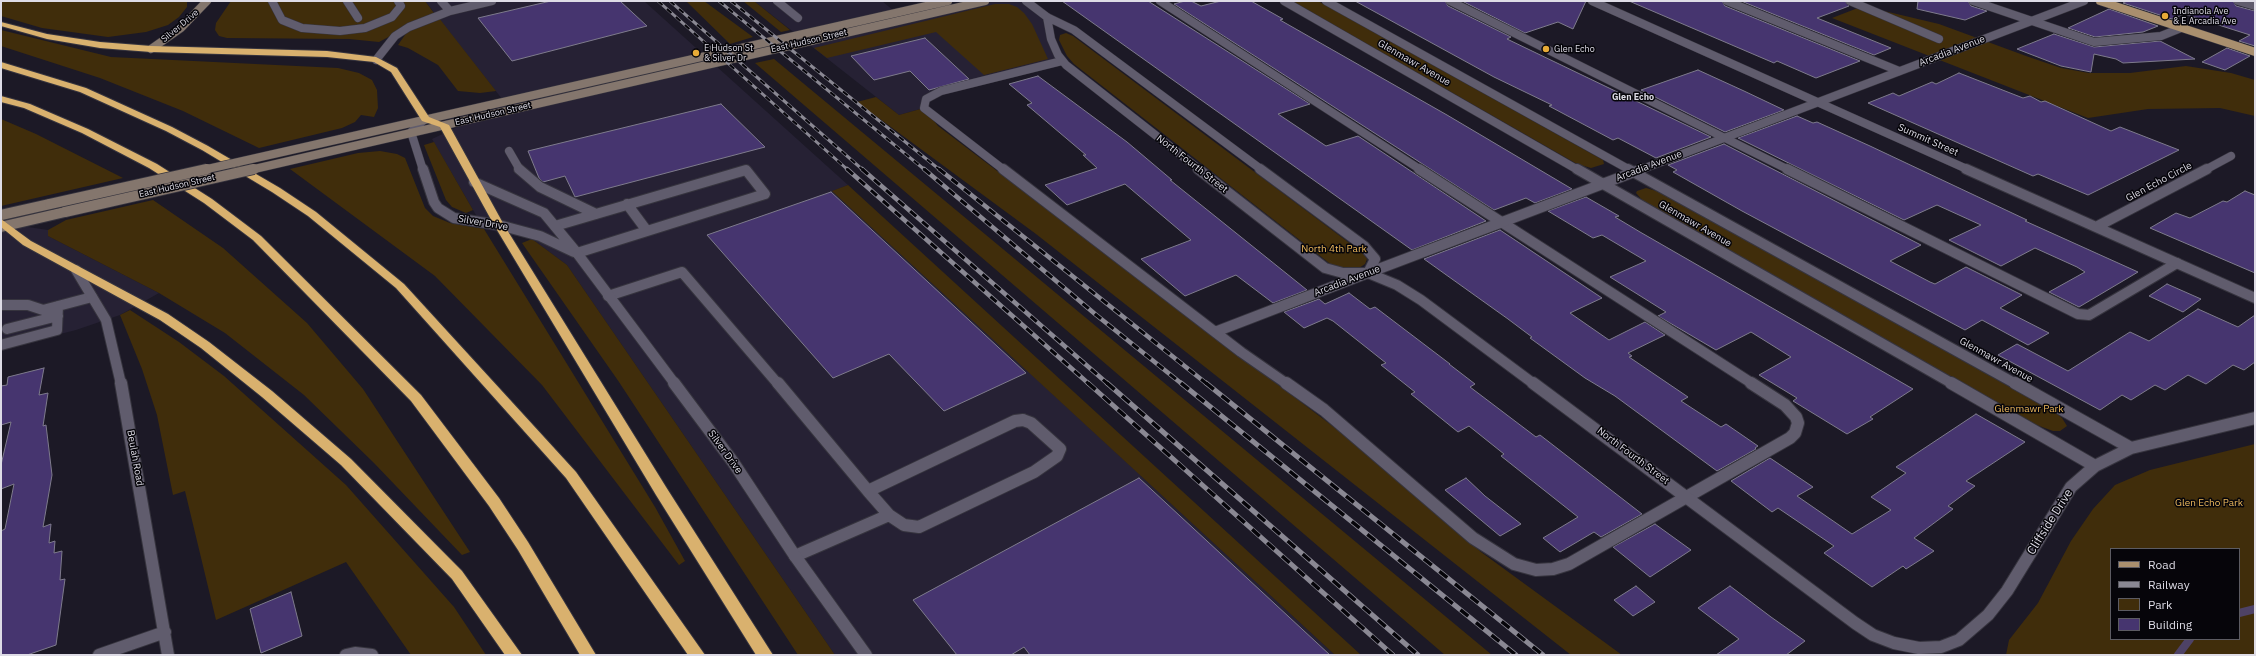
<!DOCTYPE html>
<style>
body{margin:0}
#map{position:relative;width:2256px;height:656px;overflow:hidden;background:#1c1926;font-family:"IBM Plex Sans",sans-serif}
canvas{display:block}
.frame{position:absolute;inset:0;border:2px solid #dedce6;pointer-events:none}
.legend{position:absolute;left:2110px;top:548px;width:130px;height:92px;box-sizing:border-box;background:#06050a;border:1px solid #5c5b62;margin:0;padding:5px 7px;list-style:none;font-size:12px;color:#dedce6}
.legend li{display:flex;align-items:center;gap:8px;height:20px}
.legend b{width:20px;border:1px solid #5c5b62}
</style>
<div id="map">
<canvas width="2256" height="656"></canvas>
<div class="frame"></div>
<ul class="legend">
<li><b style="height:5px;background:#a98f6e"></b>Road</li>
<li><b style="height:5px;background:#8a8893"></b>Railway</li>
<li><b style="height:11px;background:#402d0b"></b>Park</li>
<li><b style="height:11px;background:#46356f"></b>Building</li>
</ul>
</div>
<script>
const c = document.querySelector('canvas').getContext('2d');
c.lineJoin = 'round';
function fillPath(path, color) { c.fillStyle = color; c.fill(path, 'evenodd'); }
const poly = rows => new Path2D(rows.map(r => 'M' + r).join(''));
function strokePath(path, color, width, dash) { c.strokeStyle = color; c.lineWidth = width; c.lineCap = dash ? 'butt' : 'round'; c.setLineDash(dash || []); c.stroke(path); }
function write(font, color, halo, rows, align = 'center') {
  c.font = font + ' "IBM Plex Sans",sans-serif'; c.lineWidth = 3; c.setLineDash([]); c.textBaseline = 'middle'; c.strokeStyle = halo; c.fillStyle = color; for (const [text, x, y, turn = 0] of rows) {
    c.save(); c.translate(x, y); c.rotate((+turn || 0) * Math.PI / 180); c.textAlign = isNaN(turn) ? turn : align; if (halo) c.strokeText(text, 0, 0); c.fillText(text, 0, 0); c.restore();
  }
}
const built = poly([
 [425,1,644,1,848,185,833,191,1335,655,835,655,567,265,532,239,484,229,432,139,506,104],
 [754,1,882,1,900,16,969,1,1026,1,1047,17,1062,61,932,95,924,108,899,115],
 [1,223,48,230,48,236,159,293,120,315,76,330,1,349]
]);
const green = poly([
 [1,1,187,1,187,7,179,17,168,25,146,32,108,37,42,28,1,16],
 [231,1,425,1,434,13,379,42,349,39,227,38,219,36,215,30,216,23],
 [686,1,704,1,753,37,730,44],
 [743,1,754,1,790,30,781,32],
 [1292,1,1318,1,1603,160,1604,164,1591,168,1577,164],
 [995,4,1009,4,1017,7,1024,13,1032,24,1048,59,984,75,936,32,827,58,814,48],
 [1863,6,1939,24,2026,56,2061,68,2089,73,2130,73,2186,66,2231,73,2255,80,2255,116,2220,108,2148,109,2088,118,1832,18],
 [439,18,496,91,480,93,458,91,438,65,408,48,398,45,407,32],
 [1,30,111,57,338,68,359,73,372,80,377,90,378,108,374,117,361,115,355,122,342,128,259,148,183,111,100,78,1,46],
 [1066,33,1073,36,1364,254,1367,259,1365,264,1356,270,1333,266,1074,64,1067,56,1059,40,1060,35],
 [774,59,1492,655,1445,655,755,63],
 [876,97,899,115,924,108,938,126,1339,431,1481,552,1622,655,1571,655,1036,234,857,102],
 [1,119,36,134,123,178,1,206],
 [434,142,473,210,466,213,452,207,446,200,424,145],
 [380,151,397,154,405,158,425,208,433,216,450,223,484,229,655,507,685,561,679,565,542,385,435,276,290,169,358,153],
 [848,185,1361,655,1335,655,832,191],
 [1646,188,1660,192,2055,412,2062,418,2067,426,2060,431,2053,431,2034,424,1643,201,1636,193,1637,191],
 [153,200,223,248,307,323,363,389,470,552,462,555,374,463,304,395,225,333,159,293,48,236,48,230,66,220],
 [532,239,567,265,835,655,798,655,619,382,522,243],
 [130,310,179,342,224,376,346,485,454,607,486,655,411,655,346,562,216,620,185,491,173,495,157,415,142,369,120,315],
 [2255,444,2255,655,2006,655,2009,640,2038,603,2071,541,2093,509,2115,485,2150,470],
 [2111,549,2239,549,2239,639,2111,639]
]);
const stream = poly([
 [2239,613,2255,609],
 [2178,655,2190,639]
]);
const building = poly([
 [551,1,620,1,647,26,512,61,478,18,551,1],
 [1062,1,1148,1,1310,104,1278,114,1326,146,1358,136,1486,221,1412,250,1062,1],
 [1185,1,1191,1,1201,6,1221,1,1251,1,1283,19,1280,20,1447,115,1572,189,1535,203,1526,198,1494,210,1174,4,1185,1],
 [1355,1,1445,1,1448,6,1511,37,1507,39,1711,137,1656,158,1618,138,1613,140,1549,106,1552,105,1494,77,1355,1],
 [1462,1,1586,1,1573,29,1558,22,1525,33,1462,1],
 [1629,1,1722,1,1725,6,1860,61,1816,78,1777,61,1774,63,1629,1],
 [1741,1,1845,1,1849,6,1817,18,1891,48,1874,55,1741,1],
 [1918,1,1968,1,1971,6,1987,11,1965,20,1917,9,1918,1],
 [2127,1,2233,1,2236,6,2255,11,2255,46,2239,41,2250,35,2184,14,2172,19,2123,3,2127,1],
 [2109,9,2158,26,2143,32,2095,37,2068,28,2109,9],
 [2054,34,2094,47,2160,41,2195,59,2123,63,2116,59,2094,54,2091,72,2061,66,2017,49,2054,34],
 [925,38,969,79,929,90,910,71,874,80,851,56,925,38],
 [2227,48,2250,56,2225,70,2202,62,2227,48],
 [1698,70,1744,91,1784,110,1725,132,1641,90,1698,70],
 [1959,73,2023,98,2030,96,2041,102,2045,101,2111,131,2120,127,2179,150,2088,195,2038,174,2033,176,1868,103,1893,93,1899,96,1932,82,1936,84,1959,73],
 [1038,76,1127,142,1172,180,1170,180,1307,290,1273,303,1236,275,1185,296,1141,259,1191,240,1125,184,1067,205,1045,185,1097,168,1083,155,1086,155,1027,105,1032,103,1009,84,1038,76],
 [721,104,765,147,575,197,565,176,543,182,539,178,528,151,721,104],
 [1797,116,1813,123,1817,122,1870,146,2027,220,2025,221,2138,272,2079,307,2049,292,2085,272,2077,267,2035,248,2001,266,1949,240,1981,225,1937,205,1904,220,1738,138,1797,116],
 [1724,144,1921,245,1890,261,1930,282,1935,284,1966,267,2022,295,2000,308,2049,333,2028,345,1982,320,1965,330,1742,211,1673,172,1677,170,1668,165,1724,144],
 [2245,191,2255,195,2255,273,2150,228,2176,213,2190,218,2223,201,2227,202,2245,191],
 [831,192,1026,373,944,411,889,354,833,378,707,235,831,192],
 [1586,197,1619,216,1615,217,1640,232,1913,389,1870,417,1873,419,1847,434,1793,401,1797,398,1759,375,1791,357,1751,332,1716,350,1658,316,1666,312,1610,277,1646,261,1602,235,1593,238,1548,211,1586,197],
 [1500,230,1602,298,1570,313,1609,340,1645,322,1665,335,1628,353,1632,356,1629,357,1688,397,1681,401,1721,427,1726,424,1758,446,1755,448,1756,449,1717,471,1615,396,1585,378,1530,338,1532,337,1508,319,1424,259,1500,230],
 [2167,284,2201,299,2183,312,2149,296,2167,284],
 [1349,293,1370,309,1375,307,1450,364,1449,364,1475,384,1470,387,1536,437,1540,435,1642,514,1601,537,1594,532,1560,552,1543,538,1578,517,1501,456,1504,454,1469,426,1458,432,1411,394,1415,392,1381,365,1386,363,1333,321,1327,318,1304,328,1284,312,1319,299,1325,304,1349,293],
 [2198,309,2238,327,2255,315,2255,362,2244,370,2233,365,2206,384,2188,375,2165,390,2155,385,2131,400,2122,395,2100,410,1998,355,2017,344,2068,371,2130,332,2149,341,2198,309],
 [44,368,39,395,48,393,43,426,46,425,52,475,43,527,51,524,49,543,55,541,54,553,62,551,60,580,65,579,56,645,27,655,1,655,1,531,5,529,14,484,1,489,1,465,11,422,1,425,1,386,7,385,8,377,44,368],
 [1976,414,2025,442,1966,481,1975,486,1948,506,1953,509,1914,538,1934,551,1906,569,1903,566,1872,587,1824,553,1834,546,1778,508,1772,512,1731,481,1770,458,1813,487,1797,496,1852,534,1891,510,1871,497,1906,473,1896,467,1976,414],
 [1139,478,1330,655,1030,655,1024,647,1011,655,957,655,913,600,1139,478],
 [1466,478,1485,496,1521,524,1500,536,1445,490,1466,478],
 [1655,524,1691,550,1650,577,1613,547,1655,524],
 [1636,586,1655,602,1633,616,1614,600,1636,586],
 [1730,586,1771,617,1805,641,1786,655,1716,655,1739,639,1698,608,1730,586],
 [291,592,302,636,261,653,250,609,291,592]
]);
const laneFar2 = poly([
 [272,1,282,20,302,28,340,31,365,28,392,17,401,6,398,1],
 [347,1,358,18],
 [441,1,450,11,492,1],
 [777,1,798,18],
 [1160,1,1421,170],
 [1450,1,1789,170],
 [1727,1,1899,71],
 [1973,1,2094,42,2161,36,2181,28],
 [2238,1,2255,6],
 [376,60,395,36,409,27,450,11],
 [509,151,520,170],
 [1004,170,924,108,926,99,941,91,1062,61]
]);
const laneFar1 = poly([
 [519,169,540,187,596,214],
 [1003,169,1241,352,1287,384],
 [1419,169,1753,384],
 [1787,169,2078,314,2089,315,2177,263],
 [627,204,647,231],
 [555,226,746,170,765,194,577,253],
 [608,296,682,272,778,384],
 [1,305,28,305,43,310,92,297],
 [7,329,58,316],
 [1215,332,1368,273],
 [1,345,57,330,58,306]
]);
const lane = poly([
 [778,383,868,491],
 [1286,383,1324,410,1473,538,1514,564,1536,570,1553,569,1569,564,1790,438,1795,433,1798,423,1796,417,1785,405,1751,383],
 [1023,420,1031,423,1060,449,1057,456,1034,472,919,527,904,525,889,515,868,491,1015,421,1023,420],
 [795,556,889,515],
 [346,655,355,653,372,655]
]);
const streetFar2 = poly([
 [1026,1,1047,17,1074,30,1262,170],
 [1284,1,1578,170],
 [1326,1,1630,170],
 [1592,1,1969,170],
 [1850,1,1939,39],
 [1047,17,1051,39,1058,55,1066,65,1200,170],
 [423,170,411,132,425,119],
 [1640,170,2084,1],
 [2205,170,2231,156]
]);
const streetFar1 = poly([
 [423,169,434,202,438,208,454,218,499,225,540,236,574,252],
 [1198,169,1325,268,1343,273,1368,273,1397,285,1421,300,1534,384],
 [1260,169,1364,246,1375,259,1368,273],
 [1577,169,1953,384],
 [1628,169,2016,384],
 [1966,169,2255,298],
 [474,182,544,213,577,253,675,384],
 [2096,227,2207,169],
 [76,270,106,320,121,384],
 [1368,273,1642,169]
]);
const street = poly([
 [121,383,168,655],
 [674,383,733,462,795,556,866,655],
 [1533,383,1855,623,1873,635,1894,643,1919,648,1941,647,1959,640,1988,615,2007,591,2071,487,2095,466,2131,448,2255,418],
 [1951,383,2095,466],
 [2015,383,2131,448],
 [99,655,165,632]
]);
const secondaryFar1 = poly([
 [151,49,181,28,207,1],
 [340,139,948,1],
 [354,146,985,1]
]);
const secondary = poly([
 [1,215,50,204],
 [1,227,65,212]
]);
const primary = poly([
 [2100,1,2255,52]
]);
const highway = poly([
 [1,22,47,34,100,42,151,46,327,51,376,57,397,68,429,117,449,125,504,225,666,487,773,655,756,655,656,495,494,225,440,127,422,121,391,72,374,62,327,57,151,52,100,48,47,39,1,26,1,22],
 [1,62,86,88,172,127,208,146,280,188,316,212,404,284,576,472,705,655,688,655,566,478,396,288,308,216,272,192,202,150,166,131,80,92,1,68,1,62],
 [1,96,30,104,88,129,157,164,212,199,261,236,421,395,499,498,528,542,596,655,580,655,518,550,489,506,411,401,253,240,204,203,149,168,82,133,24,108,1,102,1,96],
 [1,219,31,241,168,314,209,342,272,391,351,459,462,571,522,655,505,655,452,579,341,465,262,397,201,348,160,320,23,245,1,227,1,219]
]);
const railFar2 = poly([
 [658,1,848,170],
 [670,1,863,170],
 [719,1,925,170],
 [731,1,940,170]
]);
const railFar1 = poly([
 [847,169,1089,384],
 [862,169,1108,384],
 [924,169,1095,314,1182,384],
 [939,169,1207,384]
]);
const rail = poly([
 [1088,383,1393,655],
 [1107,383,1418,655],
 [1181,383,1516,655],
 [1206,383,1543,655]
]);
const secondaryBridgeFar1 = poly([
 [203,170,340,139],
 [250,170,354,146]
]);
const secondaryBridge = poly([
 [50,204,207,169],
 [65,212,254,169]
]);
const markers = [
 [2165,16,4,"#e8ab37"],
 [1546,49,4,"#e8ab37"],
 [696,53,4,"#e8ab37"]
];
const farPoinames = [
 ["Indianola Ave",2173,11],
 ["& E Arcadia Ave",2173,21],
 ["E Hudson St",704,48],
 ["& Silver Dr",704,58],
 ["Glen Echo",1554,49]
];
const farStreetnames = [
 ["Silver Drive",180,26,-40],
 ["East Hudson Street",809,41,-13],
 ["East Hudson Street",493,114,-13],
 ["East Hudson Street",177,186,-13]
];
const farNeighbourhoodnames = [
 ["Glen Echo",1633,97]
];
const streetNames = [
 ["Arcadia Avenue",1952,51,-21],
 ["Glenmawr Avenue",1414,63,30],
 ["Summit Street",1928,140,24],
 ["North Fourth Street",1192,164,38],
 ["Arcadia Avenue",1649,166,-21],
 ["Glen Echo Circle",2159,182,-28],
 ["Silver Drive",483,223,10],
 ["Glenmawr Avenue",1695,224,30],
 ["Arcadia Avenue",1347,281,-21],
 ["Glenmawr Avenue",1996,360,29],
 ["Silver Drive",725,452,54],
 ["North Fourth Street",1633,456,37],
 ["Beulah Road",135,458,80]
];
const parkNames = [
 ["North 4th Park",1334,249],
 ["Glenmawr Park",2029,409],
 ["Glen Echo Park",2209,503]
];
const nearStreetnames = [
 ["Cliffside Drive",2050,522,-58]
];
fillPath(built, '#262134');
fillPath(green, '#402d0b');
strokePath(stream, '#4e4266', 8);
fillPath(building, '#46356f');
strokePath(building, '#7e7b8c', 1);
strokePath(laneFar2, '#36343e', 9);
strokePath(laneFar1, '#36343e', 12);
strokePath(lane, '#36343e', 14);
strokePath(streetFar2, '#36343e', 9);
strokePath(streetFar1, '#36343e', 12);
strokePath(street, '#36343e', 14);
strokePath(secondaryFar1, '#36343e', 9);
strokePath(secondary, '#36343e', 12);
strokePath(primary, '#36343e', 9);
strokePath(highway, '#36343e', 2);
strokePath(laneFar2, '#605c6d', 8);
strokePath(laneFar1, '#605c6d', 10);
strokePath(lane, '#605c6d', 12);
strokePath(streetFar2, '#605c6d', 8);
strokePath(streetFar1, '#605c6d', 10);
strokePath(street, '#605c6d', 12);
strokePath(secondaryFar1, '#84766d', 8);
strokePath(secondary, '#84766d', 10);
strokePath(primary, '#a98f6e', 8);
fillPath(highway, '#d9b16e');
strokePath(railFar2, '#8a8893', 3);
strokePath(railFar1, '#8a8893', 4.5);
strokePath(rail, '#8a8893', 5);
strokePath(railFar2, '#06050a', 2, [6]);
strokePath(railFar1, '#06050a', 3, [8]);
strokePath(rail, '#06050a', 3.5, [10]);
strokePath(secondaryBridgeFar1, '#36343e', 9, []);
strokePath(secondaryBridge, '#36343e', 12, []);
strokePath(secondaryBridgeFar1, '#84766d', 8);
strokePath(secondaryBridge, '#84766d', 10);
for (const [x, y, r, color] of markers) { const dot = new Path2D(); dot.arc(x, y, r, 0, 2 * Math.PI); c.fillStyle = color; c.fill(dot); strokePath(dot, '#06050a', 1.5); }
write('9px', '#dedce6', '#06050a', farPoinames, 'left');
write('9px', '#dedce6', '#06050a', farStreetnames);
write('bold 9px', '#dedce6', '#06050a', farNeighbourhoodnames);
write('10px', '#dedce6', '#06050a', streetNames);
write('10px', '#efba5d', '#06050a', parkNames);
write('12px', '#dedce6', '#06050a', nearStreetnames);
</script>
